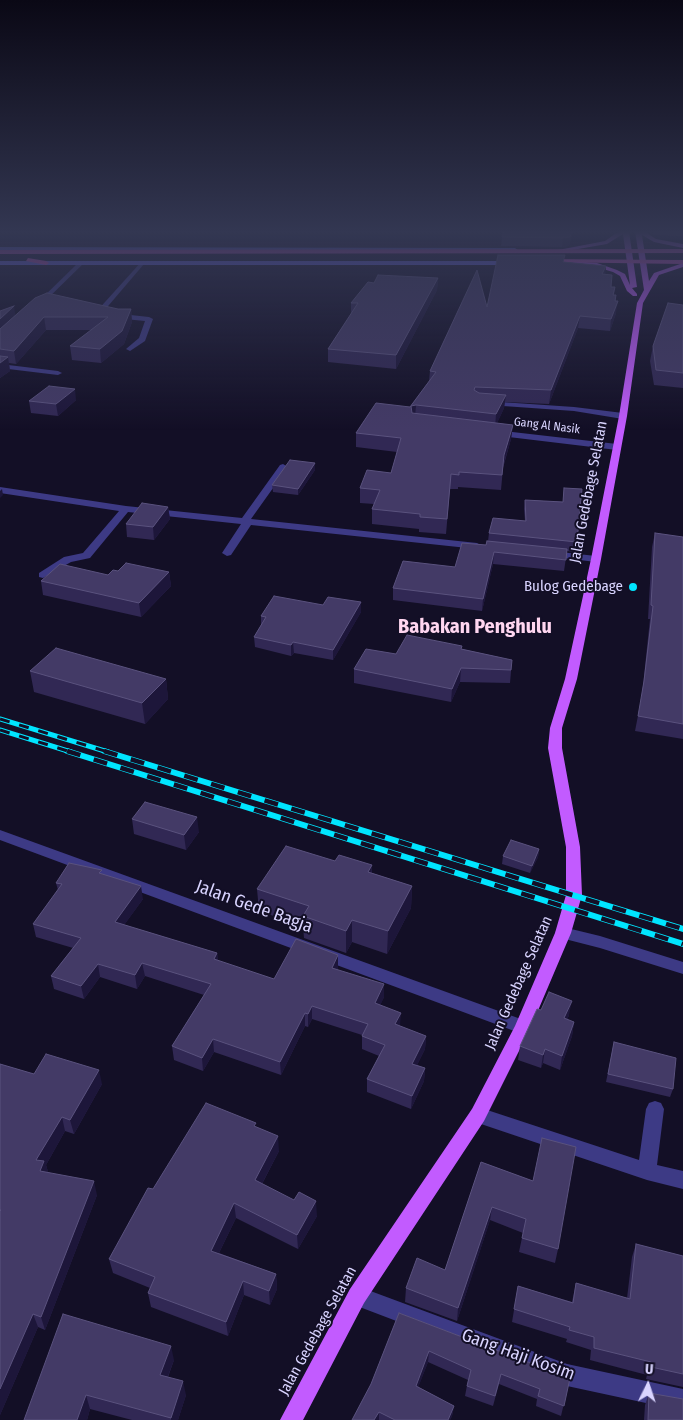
<!DOCTYPE html>
<style>
body{margin:0}
#map{position:relative;width:683px;height:1420px;overflow:hidden;background:#130f26;font-family:"Fira Sans Condensed",sans-serif}
canvas{display:block}
.north{position:absolute;left:623px;top:1360px;width:50px;height:50px;-webkit-text-stroke:4px #130f26;paint-order:stroke;rotate:4deg;font-size:14px;font-weight:700;line-height:20px;text-align:center;color:#d9d4ff}
.north::after{content:'';display:block;margin:auto;width:18px;height:22px;background:#d9d4ff;clip-path:polygon(50% 0,100% 100%,50% 72%,0 100%)}
</style>
<div id="map">
<canvas width="683" height="1420"></canvas>
<div class="north">U</div>
</div>
<script>
const c = document.querySelector('canvas').getContext('2d');
c.lineJoin = 'round';
const poly = rows => new Path2D(rows.map(r => 'M' + r).join(''));
function fillPath(path, color) { c.fillStyle = color; c.fill(path, 'evenodd'); }
function strokePath(path, color, width, dash) { c.strokeStyle = color; c.lineWidth = width; c.lineCap = dash ? 'butt' : 'round'; c.setLineDash(dash || []); c.stroke(path); }
function write(font, color, halo, rows, align = 'center') {
  c.font = font + ' "Fira Sans Condensed",sans-serif'; c.lineWidth = 4; c.setLineDash([]); c.textBaseline = 'middle'; c.strokeStyle = halo; c.fillStyle = color; for (const [text, x, y, turn = 0] of rows) {
    c.save(); c.translate(x, y); c.rotate((+turn || 0) * Math.PI / 180); c.textAlign = isNaN(turn) ? turn : align; if (halo) c.strokeText(text, 0, 0); c.fillText(text, 0, 0); c.restore();
  }
}
const minor = poly([
 [142,261,144,264,103,312,149,317,153,319,145,341,130,351,126,349,139,338,145,321,104,317,96,312,142,261],
 [79,262,84,263,40,306,36,306,36,304,79,262],
 [0,364,58,371,62,373,58,375,0,368,0,364],
 [486,401,574,407,623,413,627,416,623,419,574,411,489,405,485,403,486,401],
 [495,430,617,444,621,447,617,450,492,435,492,431,495,430],
 [283,464,288,467,251,519,477,543,482,546,477,549,251,525,231,555,227,556,222,553,241,524,128,512,90,558,71,562,43,578,39,577,39,573,64,557,83,553,119,511,0,493,0,487,126,506,242,518,280,465,283,464],
 [551,551,596,556,601,559,596,562,547,556,546,554,551,551],
 [0,830,529,1022,531,1027,529,1032,523,1034,517,1032,0,840,0,830],
 [563,927,600,936,683,962,683,974,600,948,557,937,555,933,557,929,563,927],
 [655,1101,661,1103,664,1109,657,1165,683,1171,683,1189,647,1180,478,1123,472,1121,469,1115,472,1109,478,1107,639,1160,646,1109,649,1103,655,1101],
 [357,1286,567,1364,683,1389,683,1411,567,1386,357,1306,350,1303,347,1296,350,1289,357,1286]
]);
const secondary = poly([
 [0,247,515,248,518,250,515,252,0,251,0,247],
 [0,261,511,261,514,263,511,265,0,265,0,261]
]);
const primary = poly([
 [619,231,629,231,637,287,632,288,637,294,637,296,633,296,627,291,620,276,613,272,596,267,561,262,564,260,597,263,617,270,625,274,630,285,623,234,607,244,561,252,558,250,605,241,619,231],
 [635,231,644,231,656,239,683,244,683,248,654,242,642,235,649,281,654,273,683,263,683,267,659,275,643,303,627,416,601,559,577,679,562,728,562,748,580,847,582,895,571,933,531,1027,484,1121,364,1303,303,1420,280,1420,350,1289,472,1109,515,1026,555,933,566,895,566,847,548,748,550,728,565,679,591,559,619,416,637,303,644,290,635,231]
]);
const trunk = poly([
 [683,249,683,253,0,254,0,250,683,249],
 [28,258,46,261,49,263,46,265,26,261,28,258],
 [546,259,683,260,683,264,544,262,546,259]
]);
const railFar1 = poly([
 [0,719,108,752],
 [0,730,71,752]
]);
const rail = poly([
 [67,751,683,944],
 [104,751,683,929]
]);
const wall = poly([
 [503,231,573,231,569,246,562,247,501,246],
 [652,231,683,231,683,236,654,235],
 [564,262,606,266,605,274,611,287,615,287,614,295,616,301,616,313,610,331,578,328,549,404,505,402,504,408,497,423,513,425,511,439,503,468,501,490,458,487,458,489,450,489,446,534,419,532,419,529,372,524,372,509,374,504,360,503,360,488,391,473,397,452,356,447,356,433,410,407,429,381,430,371,487,307],
 [438,278,437,290,396,369,328,362,328,349,351,314,351,303,374,283],
 [683,305,683,388,654,385,650,361,653,346],
 [118,309,131,309,132,322,124,344,101,363,72,360,70,346,92,330,46,330,16,364,9,363,10,371,0,378,0,311,16,315],
 [76,400,58,416,31,413,29,401],
 [315,463,315,470,298,495,273,492,272,485],
 [564,488,577,542,575,552,567,551,564,571,493,564,482,611,393,600,393,588,455,567,486,545,488,541,489,533,525,521,524,509,525,500,563,502],
 [168,507,170,519,154,540,127,537,126,524],
 [655,533,683,537,683,739,635,731,642,695,650,619,648,619,652,547],
 [169,572,171,586,141,617,43,595,41,581,108,575],
 [361,602,361,612,333,660,294,653,291,656,255,647,254,637,261,625,261,616,323,605],
 [462,649,512,660,510,683,460,682,451,702,354,683,354,669,396,654],
 [30,671,166,679,168,699,145,724,34,692],
 [132,819,199,832,186,850,134,834],
 [539,849,538,857,530,873,502,864,503,856],
 [335,861,372,865,372,873,412,886,411,908,387,954,352,942,346,953,304,938,303,926,259,911,257,889],
 [102,874,143,899,124,925,217,953,218,961,274,979,338,955,338,968,337,970,384,997,380,1005,400,1026,426,1036,425,1049,417,1065,425,1068,424,1081,411,1109,367,1092,367,1079,379,1056,362,1049,362,1035,312,1019,308,1027,305,1026,281,1075,214,1052,203,1071,174,1060,172,1046,204,995,145,976,137,989,100,977,84,999,54,989,51,976,73,948,36,937,33,924,58,890,56,883],
 [541,1010,569,1015,567,1020,574,1022,572,1036,560,1070,543,1063,541,1068,518,1060,520,1046],
 [614,1042,673,1089,670,1097,606,1082],
 [0,1064,34,1074,102,1084,74,1134,65,1131,46,1165,48,1172,97,1195,45,1330,38,1327,0,1415],
 [256,1127,279,1151,262,1184,317,1216,298,1249,236,1218,219,1253,276,1274,277,1289,270,1305,244,1295,228,1336,151,1307,148,1293,150,1288,113,1273,109,1259,153,1189],
 [481,1162,533,1181,558,1249,555,1263,519,1252,523,1233,490,1220,457,1321,405,1302,406,1288,445,1270],
 [636,1244,683,1256,683,1387,646,1379,647,1375,590,1360,591,1350,566,1342,567,1339,512,1322,518,1286,572,1302,576,1283,627,1298,632,1257],
 [399,1313,570,1378,561,1416,536,1406,537,1399,499,1384,493,1406,465,1396,468,1380,428,1362,418,1387,454,1406,452,1416,450,1420,352,1420,371,1384],
 [174,1360,168,1377,186,1395,178,1420,132,1420,90,1409,87,1420,24,1420],
 [649,1393,683,1420,644,1420,645,1405]
]);
const shadedWall = poly([
 [572,231,573,231,572,234,569,246,562,247,563,238],
 [606,266,605,278,602,274],
 [438,278,437,290,396,369,396,355],
 [618,301,616,313,610,331,611,319],
 [14,306,16,319,0,334,0,319],
 [131,309,132,322,124,344,101,363,100,349],
 [580,316,578,328,549,404,551,390],
 [44,317,46,330,16,364,14,351],
 [8,357,10,371,0,378,0,363],
 [75,389,76,400,58,416,56,404],
 [506,395,504,408,495,428,496,414],
 [416,405,415,418,410,420,411,406],
 [513,425,511,439,502,469,504,455],
 [315,463,315,470,298,495,298,489],
 [2,489,3,495,0,498,0,491],
 [168,507,170,519,154,540,153,527],
 [494,552,493,564,482,611,483,599],
 [169,572,171,586,141,617,139,603],
 [361,602,361,612,333,660,333,650],
 [293,642,294,653,291,656,291,645],
 [461,668,460,682,451,702,452,689],
 [166,679,168,699,145,724,142,703],
 [197,817,199,832,186,850,184,835],
 [539,849,538,857,530,873,532,866],
 [372,865,371,887,368,872],
 [141,886,143,899,117,935,115,922],
 [412,886,411,908,387,954,388,931],
 [352,920,352,942,346,953,346,931],
 [217,953,219,966,214,959],
 [338,955,338,968,332,981,332,968],
 [142,963,145,976,137,989,135,975],
 [98,964,100,977,84,999,81,986],
 [384,984,384,997,375,1016,375,1003],
 [572,1001,569,1015,562,1032,564,1018],
 [312,1006,312,1019,308,1027,308,1014],
 [305,1013,305,1026,281,1075,280,1062],
 [401,1013,400,1026,395,1024],
 [574,1022,572,1036,560,1070,562,1056],
 [426,1036,425,1049,411,1077,412,1064],
 [213,1039,214,1052,203,1071,202,1058],
 [545,1049,543,1063,541,1068,543,1055],
 [425,1068,424,1081,411,1109,412,1096],
 [99,1070,102,1084,74,1134,70,1120],
 [62,1117,65,1131,46,1165,49,1175,41,1173,36,1160],
 [278,1136,279,1151,256,1195,255,1180],
 [94,1181,97,1195,45,1330,41,1317],
 [316,1201,317,1216,298,1249,297,1235],
 [234,1203,236,1218,213,1265,211,1251],
 [492,1207,490,1220,457,1321,458,1308],
 [276,1274,277,1289,270,1305,269,1291],
 [243,1281,244,1295,228,1336,226,1322],
 [33,1314,38,1327,0,1415,0,1389],
 [171,1346,174,1360,163,1389,160,1375],
 [429,1351,428,1362,415,1396,416,1386],
 [183,1381,186,1395,178,1420,171,1420,171,1418],
 [86,1395,90,1409,87,1420,77,1420],
 [454,1406,452,1416,450,1420,448,1420],
 [379,1412,379,1420,374,1420]
]);
const building = poly([
 [503,231,572,231,570,237,563,238,502,237,503,231],
 [498,255,565,255,563,262,606,266,602,274,612,275,611,287,615,287,613,295,616,295,615,301,618,301,611,319,580,316,551,390,475,387,474,390,479,393,506,395,496,414,416,405,411,406,412,413,513,425,504,455,502,475,459,472,459,475,451,474,447,519,420,517,420,514,372,509,380,490,360,488,367,470,391,473,401,438,356,433,376,403,410,407,436,372,430,371,477,270,487,307,498,255],
 [378,275,438,278,396,355,328,349,358,303,351,303,368,282,374,283,378,275],
 [47,293,118,309,131,309,122,331,100,349,70,346,108,317,44,317,14,351,0,349,0,329,35,298,47,293],
 [668,303,683,305,683,373,656,370,653,346,668,303],
 [14,306,0,319,0,311,14,306],
 [0,356,8,357,0,363,0,356],
 [49,386,75,389,56,404,29,401,49,386],
 [290,460,315,463,298,489,272,485,290,460],
 [564,488,582,489,577,542,489,533,493,518,526,521,525,500,563,502,564,488],
 [142,503,168,507,153,527,126,524,142,503],
 [655,533,683,537,683,724,638,716,644,681,653,606,651,605,655,533],
 [487,541,567,549,566,560,494,552,483,599,393,588,403,561,455,567,462,543,486,545,487,541],
 [126,563,169,572,139,603,41,581,60,564,108,575,113,570,118,571,126,563],
 [274,596,323,605,328,597,361,602,333,650,293,642,291,645,254,637,266,617,261,616,274,596],
 [407,635,462,646,461,649,512,660,511,670,461,668,452,689,354,669,366,649,396,654,407,635],
 [56,648,166,679,142,703,30,671,56,648],
 [145,802,197,817,184,835,132,819,145,802],
 [511,840,539,849,532,866,503,856,511,840],
 [286,846,335,861,339,855,372,865,368,872,412,886,388,931,352,920,346,931,303,916,309,906,257,889,286,846],
 [69,863,102,870,99,873,141,886,115,922,217,953,214,959,274,979,296,939,338,955,332,968,384,984,375,1003,401,1013,395,1024,426,1036,412,1064,425,1068,412,1096,367,1079,385,1045,362,1036,368,1024,312,1006,308,1014,305,1013,280,1062,213,1039,202,1058,172,1046,211,984,142,963,135,975,98,964,81,986,51,976,81,938,33,924,62,884,56,883,69,863],
 [549,992,572,1001,564,1018,574,1022,562,1056,545,1049,543,1055,520,1046,537,1009,541,1010,549,992],
 [614,1042,676,1058,673,1089,608,1074,614,1042],
 [46,1054,99,1070,70,1120,62,1117,36,1160,44,1161,40,1171,94,1181,41,1317,33,1314,0,1389,0,1211,1,1210,0,1210,0,1064,34,1074,46,1054],
 [206,1103,256,1123,254,1126,278,1136,255,1180,294,1200,299,1192,316,1201,297,1235,234,1203,211,1251,276,1274,269,1291,243,1281,226,1322,148,1293,155,1277,109,1259,148,1188,153,1189,206,1103],
 [542,1138,576,1147,558,1249,522,1238,526,1219,492,1207,458,1308,406,1288,417,1258,445,1270,481,1162,533,1181,542,1138],
 [636,1244,683,1256,683,1374,651,1367,651,1362,594,1348,594,1337,569,1330,570,1327,514,1309,518,1286,573,1303,576,1283,630,1299,636,1244],
 [399,1313,570,1378,564,1406,538,1396,540,1389,501,1374,495,1396,467,1386,471,1370,429,1351,416,1386,454,1406,448,1420,395,1420,379,1412,374,1420,352,1420,371,1384,399,1313],
 [63,1314,171,1346,160,1375,183,1381,171,1418,86,1395,77,1420,24,1420,63,1314],
 [649,1393,683,1399,683,1420,648,1420,649,1393]
]);
const markers = [
 [633,587,5,"#00e5ff"]
];
const farStreetnames = [
 ["Gang Al Nasik",547,426,7]
];
const streetNames = [
 ["Jalan Gedebage Selatan",589,492,-79],
 ["Jalan Gedebage Selatan",519,983,-66],
 ["Jalan Gedebage Selatan",318,1331,-61]
];
const poiNames = [
 ["Bulog Gedebage",623,587]
];
const nearStreetnames = [
 ["Jalan Gede Bagja",254,907,20],
 ["Gang Haji Kosim",518,1355,20]
];
const districtNames = [
 ["Babakan Penghulu",475,627]
];
fillPath(minor, '#3d3a85');
fillPath(secondary, '#6f6bff');
fillPath(primary, '#c25bff');
fillPath(trunk, '#e055d1');
strokePath(railFar1, '#00e5ff', 5);
strokePath(rail, '#00e5ff', 6);
strokePath(railFar1, '#130f26', 3, [10]);
strokePath(rail, '#130f26', 4.5, [14]);
fillPath(wall, '#312854');
fillPath(shadedWall, '#1d163a');
fillPath(building, '#433a66');
strokePath(building, '#5a527e', 1);
const sky = c.createLinearGradient(0, 0, 0, 430);
sky.addColorStop(0, '#0a0815');
sky.addColorStop(0.54, '#333752');
sky.addColorStop(1, '#33375200');
c.fillStyle = sky;
c.fillRect(0, 0, 683, 430);
for (const [x, y, r, color] of markers) { const dot = new Path2D(); dot.arc(x, y, r, 0, 2 * Math.PI); c.fillStyle = color; c.fill(dot); strokePath(dot, '#130f26', 2); }
write('12px', '#d9d4ff', '#130f26', farStreetnames);
write('15px', '#d9d4ff', '#130f26', streetNames);
write('15px', '#d9d4ff', '#130f26', poiNames, 'right');
write('18px', '#d9d4ff', '#130f26', nearStreetnames);
write('bold 20px', '#ffd6f0', '#130f26', districtNames);
</script>
